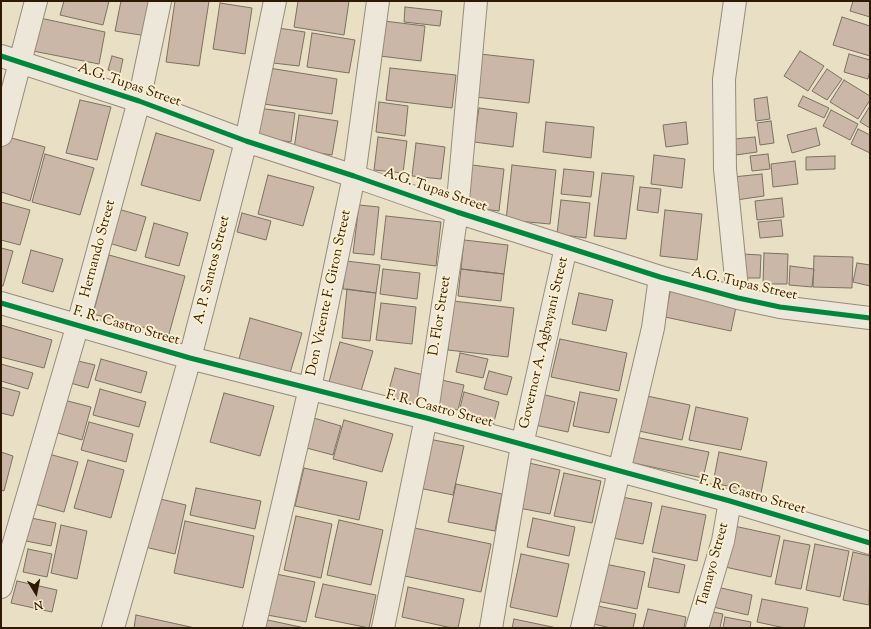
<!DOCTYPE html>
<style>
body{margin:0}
#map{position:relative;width:871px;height:629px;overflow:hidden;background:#e9dfc4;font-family:"Sorts Mill Goudy",serif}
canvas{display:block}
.frame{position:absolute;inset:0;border:2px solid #2e1902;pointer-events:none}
.north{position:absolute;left:16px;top:573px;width:40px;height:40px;-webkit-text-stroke:3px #faeecf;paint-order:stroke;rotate:170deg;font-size:11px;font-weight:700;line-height:16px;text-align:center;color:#2e1902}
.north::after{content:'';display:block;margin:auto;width:14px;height:18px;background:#2e1902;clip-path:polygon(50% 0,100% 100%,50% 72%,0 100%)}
</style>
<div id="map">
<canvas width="871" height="629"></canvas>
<div class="frame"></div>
<div class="north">N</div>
</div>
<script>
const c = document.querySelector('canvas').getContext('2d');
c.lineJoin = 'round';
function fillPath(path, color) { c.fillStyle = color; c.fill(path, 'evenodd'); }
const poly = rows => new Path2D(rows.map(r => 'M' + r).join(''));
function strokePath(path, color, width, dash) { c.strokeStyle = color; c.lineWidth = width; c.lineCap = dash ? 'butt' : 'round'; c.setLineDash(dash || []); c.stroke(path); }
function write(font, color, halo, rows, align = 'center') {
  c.font = font + ' "Sorts Mill Goudy",serif'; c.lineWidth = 4; c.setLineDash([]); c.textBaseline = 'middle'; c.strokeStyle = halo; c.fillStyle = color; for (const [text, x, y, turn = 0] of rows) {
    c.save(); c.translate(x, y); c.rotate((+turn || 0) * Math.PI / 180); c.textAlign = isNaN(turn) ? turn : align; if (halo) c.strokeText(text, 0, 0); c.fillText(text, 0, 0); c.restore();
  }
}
const building = poly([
 [64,1,109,1,103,25,60,15,64,1],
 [121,1,153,1,147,36,115,31,121,1],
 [175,1,209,1,199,66,166,62,175,1],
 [298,1,349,1,344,35,294,27,298,1],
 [853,1,870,1,870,17,850,11,853,1],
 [220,3,252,8,245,54,213,49,220,3],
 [405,7,442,11,440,26,404,22,405,7],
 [842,17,870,26,870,56,833,45,842,17],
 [40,18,105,32,99,64,33,51,40,18],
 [384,21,425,26,421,61,380,56,384,21],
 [278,28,305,32,299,66,273,63,278,28],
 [312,33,355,40,349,73,307,67,312,33],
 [800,51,824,66,808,91,784,76,800,51],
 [480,54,534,60,529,103,475,97,480,54],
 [849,54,870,60,870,70,868,79,844,72,849,54],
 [112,56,123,59,120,73,108,70,112,56],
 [269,68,337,79,332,114,264,104,269,68],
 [390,68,456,75,452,108,386,100,390,68],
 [827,69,842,79,827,100,812,91,827,69],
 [844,80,870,96,870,100,858,119,830,102,844,80],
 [803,96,829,108,824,118,798,106,803,96],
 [767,97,770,119,756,121,754,99,767,97],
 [80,100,111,107,97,160,66,153,80,100],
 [379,102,408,106,405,136,376,132,379,102],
 [870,106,870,128,860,122,870,106],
 [258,108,295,113,291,142,253,136,258,108],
 [479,108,517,113,513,147,474,142,479,108],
 [831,110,858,124,850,140,823,126,831,110],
 [299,115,338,121,332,155,294,149,299,115],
 [771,121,774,143,760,145,757,123,771,121],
 [546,122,594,127,591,158,543,152,546,122],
 [686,122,688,144,666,147,663,125,686,122],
 [816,128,820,145,792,153,787,135,816,128],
 [858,129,870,135,870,153,851,144,858,129],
 [156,133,214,150,200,201,141,185,156,133],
 [4,136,45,147,30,201,1,192,1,146,4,136],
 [378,137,407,141,403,173,374,170,378,137],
 [755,137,757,152,736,155,734,139,755,137],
 [416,143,445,147,441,179,412,176,416,143],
 [45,154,94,168,80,215,32,202,45,154],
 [768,154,770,169,752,171,750,156,768,154],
 [654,155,685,159,682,188,651,184,654,155],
 [835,156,835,169,806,170,806,157,835,156],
 [795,161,798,184,773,187,771,164,795,161],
 [472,165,504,169,499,211,467,207,472,165],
 [512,165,556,170,550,224,506,220,512,165],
 [564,169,594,172,591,197,561,194,564,169],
 [602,173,634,176,626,239,594,236,602,173],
 [762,174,764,196,736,200,733,177,762,174],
 [268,175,314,187,303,226,258,214,268,175],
 [640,187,661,189,658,213,637,210,640,187],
 [782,198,784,217,757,220,755,201,782,198],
 [561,200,590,203,586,238,557,234,561,200],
 [1,202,30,210,20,245,1,240,1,202],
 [359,205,379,207,374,255,353,253,359,205],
 [111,207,146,217,136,251,102,241,111,207],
 [665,210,702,214,697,260,660,256,665,210],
 [242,213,271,221,266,240,237,232,242,213],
 [386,216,441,222,436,266,381,259,386,216],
 [781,220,783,236,760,238,758,222,781,220],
 [154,223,188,233,179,266,145,257,154,223],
 [464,240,508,245,504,274,461,269,464,240],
 [1,248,13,251,3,286,1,286,1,248],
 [31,250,63,259,53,292,22,283,31,250],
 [764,253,788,254,787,284,763,284,764,253],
 [742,254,761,255,760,278,741,278,742,254],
 [109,255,185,276,169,334,93,314,109,255],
 [814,256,853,257,852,288,813,287,814,256],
 [346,261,380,265,376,293,343,289,346,261],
 [857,263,870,265,870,286,853,282,857,263],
 [790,266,814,269,812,287,789,285,790,266],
 [383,269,420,273,417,299,380,294,383,269],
 [461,269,504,274,501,301,458,296,461,269],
 [671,288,737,302,731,331,665,317,671,288],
 [347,289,376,293,370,341,342,338,347,289],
 [579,293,613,300,606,331,572,324,579,293],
 [453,301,514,308,508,357,448,350,453,301],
 [381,303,416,307,412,344,376,340,381,303],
 [250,318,302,333,290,373,239,359,250,318],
 [1,325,52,340,44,368,1,357,1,325],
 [560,339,627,353,619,391,551,377,560,339],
 [340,342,373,351,361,391,329,382,340,342],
 [460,353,488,359,483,378,456,372,460,353],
 [101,359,147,372,141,393,95,380,101,359],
 [74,360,95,365,88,388,67,382,74,360],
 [1,364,33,373,28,389,1,381,1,364],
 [395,368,424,375,415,405,387,397,395,368],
 [489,371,512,377,507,395,484,389,489,371],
 [437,379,464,385,458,410,431,405,437,379],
 [1,387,20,392,13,416,1,413,1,387],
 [100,389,146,402,139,427,93,415,100,389],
 [464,392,499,402,493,426,458,416,464,392],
 [580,392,617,399,609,433,573,426,580,392],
 [224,393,274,406,260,456,210,442,224,393],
 [541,394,575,402,568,432,535,425,541,394],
 [642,395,690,405,682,440,634,430,642,395],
 [60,399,91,407,82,440,51,431,60,399],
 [696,407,748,418,741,450,689,440,696,407],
 [307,416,341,426,333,455,299,446,307,416],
 [344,420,393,434,382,472,333,459,344,420],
 [89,422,133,434,126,462,81,450,89,422],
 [635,437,709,452,703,478,629,462,635,437],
 [429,439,464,446,453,495,419,488,429,439],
 [1,452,13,456,4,491,1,490,1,452],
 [719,452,767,462,761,493,713,483,719,452],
 [45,453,78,462,64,512,31,503,45,453],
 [88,460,124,470,111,518,74,508,88,460],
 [529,463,560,470,550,514,519,508,529,463],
 [304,468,367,482,359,520,295,506,304,468],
 [564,473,601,481,592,523,554,516,564,473],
 [456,484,502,494,495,531,448,522,456,484],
 [196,488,261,501,255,529,190,515,196,488],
 [622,497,652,503,643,544,613,538,622,497],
 [156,498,186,505,175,554,145,547,156,498],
 [662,506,706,515,697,561,652,552,662,506],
 [296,516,332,524,321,578,284,570,296,516],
 [31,518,56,523,51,546,26,541,31,518],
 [533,518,575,527,569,556,527,547,533,518],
 [339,520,383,530,371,585,327,575,339,520],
 [185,521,254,536,243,588,174,573,185,521],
 [61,525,87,531,77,579,51,573,61,525],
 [734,526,780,536,771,577,725,567,734,526],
 [410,527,491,544,481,592,400,575,410,527],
 [784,540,810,545,801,589,775,584,784,540],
 [815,544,849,551,840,597,806,590,815,544],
 [28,549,52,554,47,577,23,572,28,549],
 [853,552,870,556,869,605,843,600,853,552],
 [521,554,569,564,557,617,510,607,521,554],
 [654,558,685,565,679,593,648,587,654,558],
 [600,563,645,572,637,609,592,600,600,563],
 [276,574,315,582,306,622,267,615,276,574],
 [17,581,57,590,52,612,11,603,17,581],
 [323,584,376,595,369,628,315,617,323,584],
 [408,587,464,599,458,628,452,628,402,617,408,587],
 [717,587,752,595,748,615,713,607,717,587],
 [762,599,808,608,804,628,785,628,757,622,762,599],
 [593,605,636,614,633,628,611,628,589,623,593,605],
 [648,609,686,617,684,628,643,628,648,609],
 [708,611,723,614,720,628,705,628,708,611],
 [136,615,195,628,134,628,136,615],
 [725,617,751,622,750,628,723,628,725,617],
 [263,619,305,628,261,628,263,619],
 [514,619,557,628,512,628,514,619]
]);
const street = poly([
 [735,1,724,79,725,169,738,298],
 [1,56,139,101,246,141,354,176,457,212,660,277,738,298,780,307,870,318],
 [1,135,36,1],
 [1,303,190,358,426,418,730,501,870,543],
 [1,587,78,324,139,101,160,1],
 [113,628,190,358,246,141,275,1],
 [254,628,310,388,354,176,378,1],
 [383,628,426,418,457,212,476,1],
 [491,628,522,445,566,247],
 [582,628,653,328,660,277],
 [697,628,723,541,730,501]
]);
const cycleway = poly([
 [1,56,139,101,246,141,354,176,457,212,660,277,738,298,780,307,870,318],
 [1,303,190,358,426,418,730,501,870,543]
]);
const streetNames = [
 ["A.G. Tupas Street",129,86,19],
 ["A.G. Tupas Street",435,191,19],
 ["Hernando Street",99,249,-75],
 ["A. P. Santos Street",213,270,-76],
 ["A.G. Tupas Street",744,285,13],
 ["Don Vicente F. Giron Street",330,293,-78],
 ["D. Flor Street",441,316,-81],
 ["F. R. Castro Street",126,327,16],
 ["Governor A. Agbayani Street",545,343,-77],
 ["F. R. Castro Street",439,410,15],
 ["F. R. Castro Street",752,496,16],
 ["Tamayo Street",714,565,-75]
];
fillPath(building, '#cab7a8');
strokePath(building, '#7a7261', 1);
strokePath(street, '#958c7b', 24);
strokePath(street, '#ece7d9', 22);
strokePath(cycleway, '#00873e', 5);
write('14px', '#2e1902', '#faeecf', streetNames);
</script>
